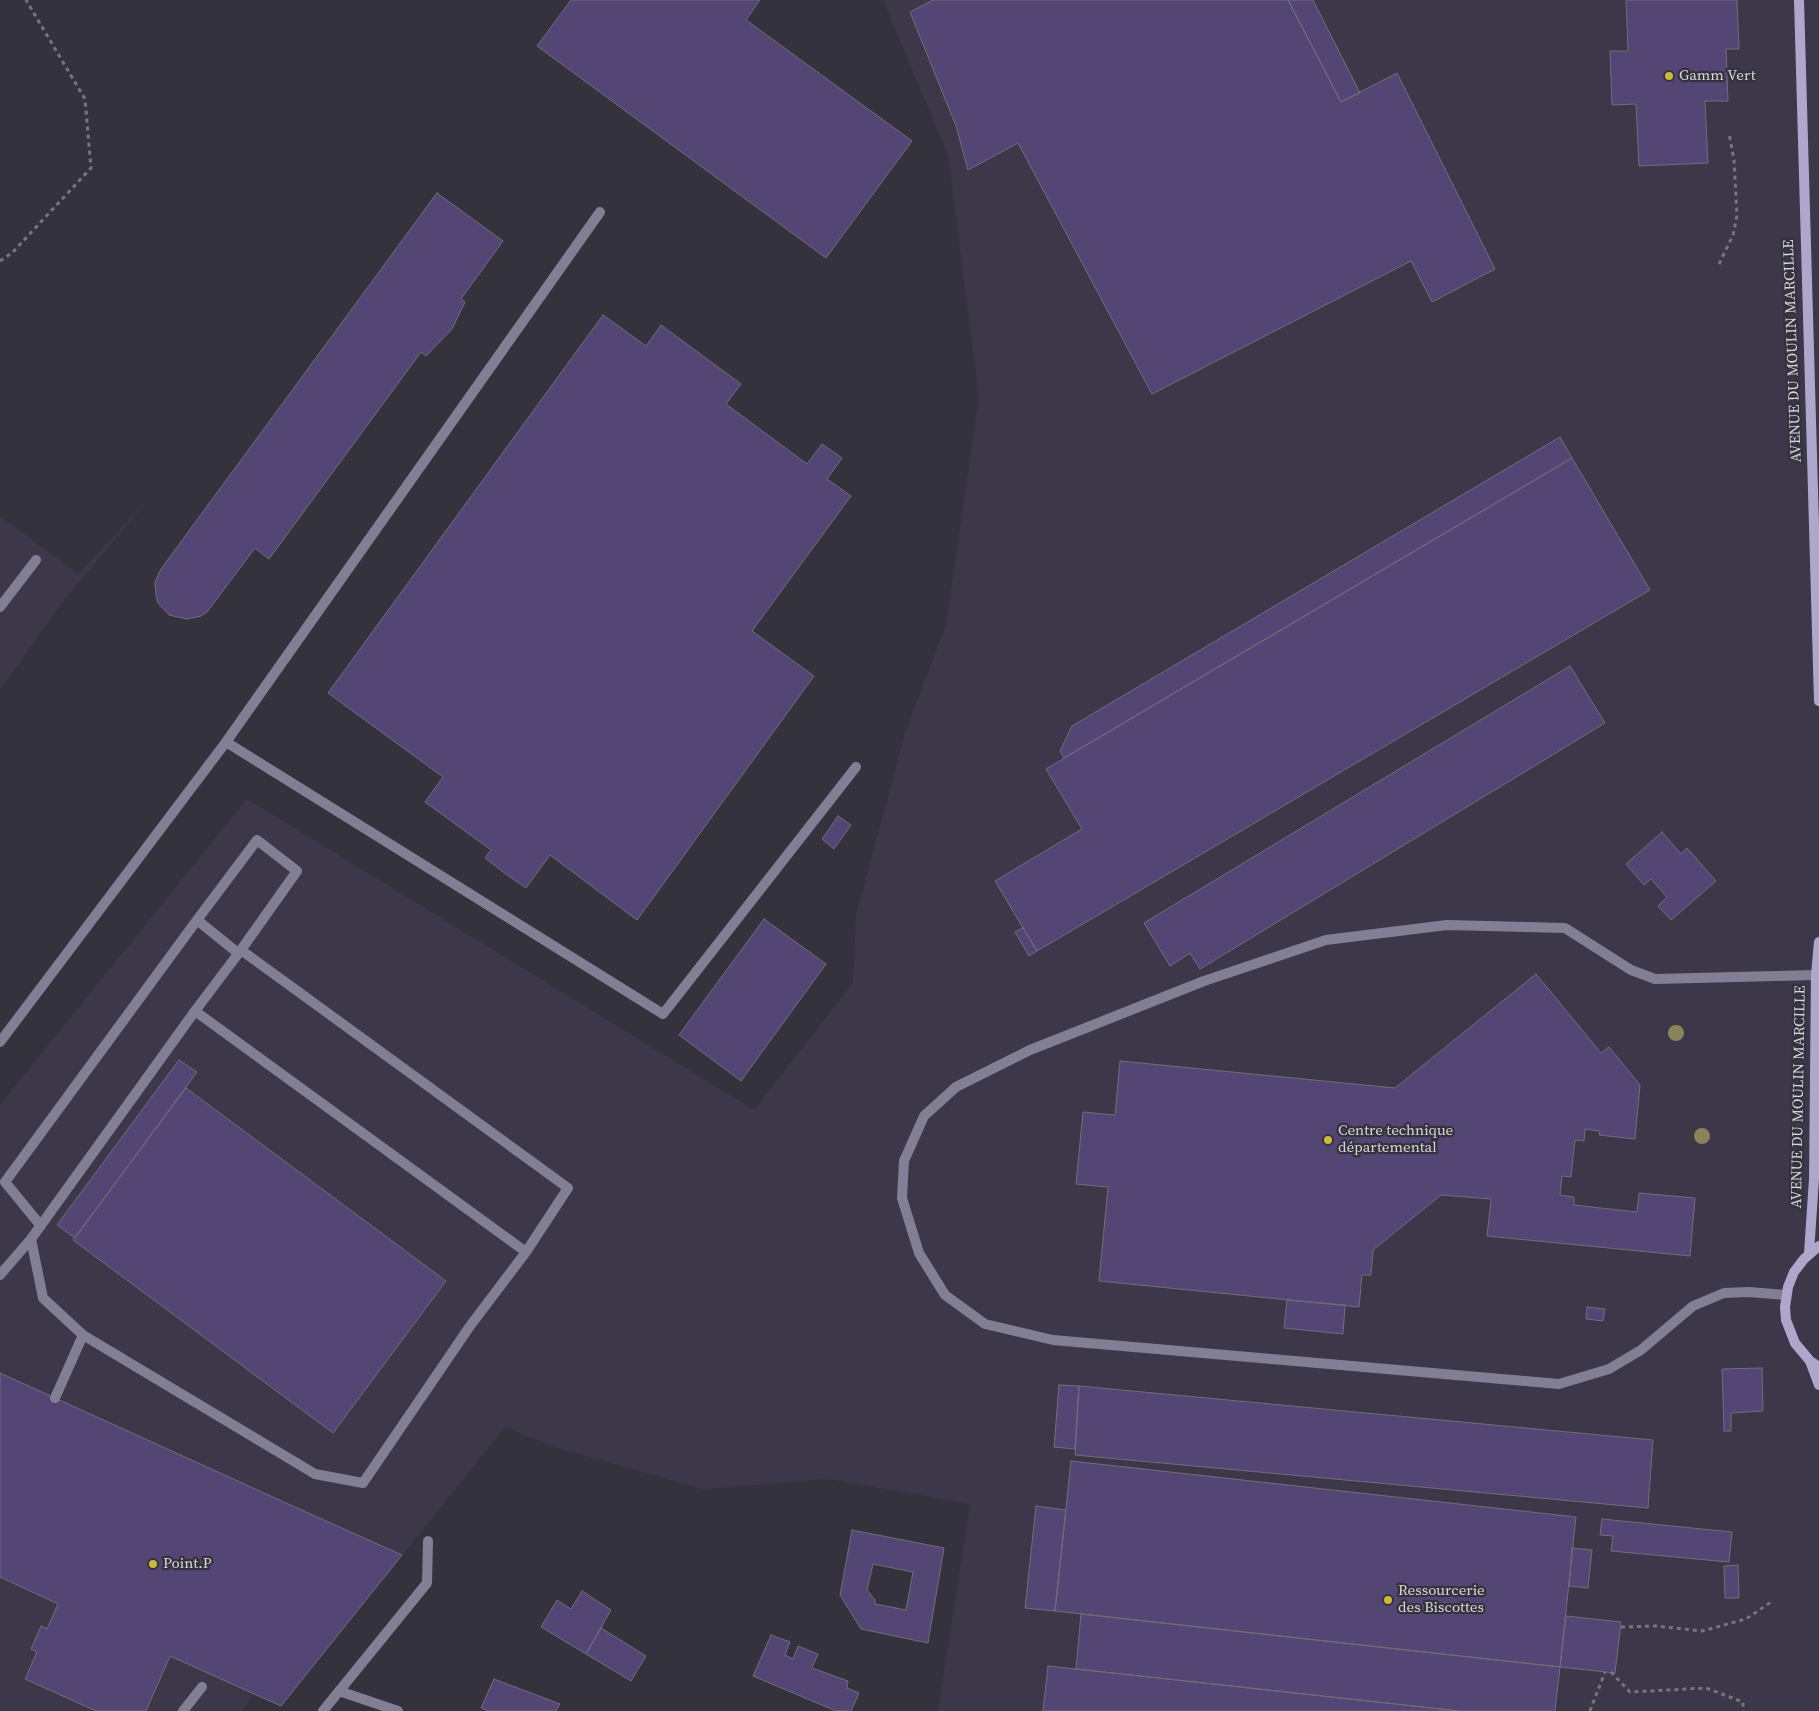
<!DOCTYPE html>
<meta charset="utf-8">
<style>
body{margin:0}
canvas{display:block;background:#34323c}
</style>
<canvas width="1819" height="1711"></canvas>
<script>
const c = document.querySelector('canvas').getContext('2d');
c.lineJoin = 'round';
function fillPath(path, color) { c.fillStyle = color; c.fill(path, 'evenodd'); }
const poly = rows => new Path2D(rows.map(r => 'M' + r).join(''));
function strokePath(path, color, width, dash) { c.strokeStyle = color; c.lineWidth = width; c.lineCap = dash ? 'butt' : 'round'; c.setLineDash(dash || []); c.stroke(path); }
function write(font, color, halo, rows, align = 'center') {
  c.font = font + ' "Source Serif 4",serif'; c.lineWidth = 4.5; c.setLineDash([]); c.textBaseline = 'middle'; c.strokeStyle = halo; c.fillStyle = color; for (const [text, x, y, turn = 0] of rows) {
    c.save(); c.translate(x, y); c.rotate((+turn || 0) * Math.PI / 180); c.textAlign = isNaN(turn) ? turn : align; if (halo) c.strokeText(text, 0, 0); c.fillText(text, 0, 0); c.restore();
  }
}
const built = poly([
 [883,0,1819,0,1819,1711,938,1711,970,1504,829,1479,702,1489,554,1447,505,1427,281,1706,255,1694,242,1711,0,1711,0,1105,247,799,754,1110,853,983,856,915,906,730,946,625,979,397,948,155],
 [149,499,63,601,0,690,0,516,78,574]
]);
const building = poly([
 [571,0,760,0,746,20,912,141,826,258,537,46,571,0],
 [933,0,1288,0,1341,102,1397,73,1495,269,1432,302,1411,261,1152,394,1018,143,968,170,956,126,910,12,933,0],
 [1288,0,1313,0,1360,93,1341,102,1288,0],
 [1626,0,1737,0,1739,49,1726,49,1728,101,1705,101,1708,163,1639,166,1636,104,1612,105,1610,51,1628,51,1626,0],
 [437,193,503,241,461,299,465,302,452,329,426,356,421,352,269,559,255,548,207,612,201,616,187,619,169,615,158,603,156,595,155,582,161,569,437,193],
 [603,315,646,346,661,325,741,384,726,404,807,464,822,444,842,458,827,479,851,496,752,631,814,676,637,920,550,855,526,888,507,875,485,858,491,850,425,802,443,777,328,693,603,315],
 [1560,437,1572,458,1064,758,1060,751,1072,726,1560,437],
 [1572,458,1650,590,1037,951,995,881,1082,829,1046,769,1572,458],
 [1570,666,1605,723,1200,969,1190,953,1170,966,1144,923,1570,666],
 [838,816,851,825,834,849,822,839,838,816],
 [1662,832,1681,854,1687,848,1716,881,1671,920,1658,906,1667,897,1651,879,1644,885,1626,864,1662,832],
 [764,919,826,964,741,1081,679,1035,764,919],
 [1023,928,1037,951,1029,956,1015,932,1023,928],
 [1536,974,1601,1053,1609,1047,1640,1085,1635,1139,1599,1135,1600,1131,1585,1129,1584,1141,1575,1140,1571,1177,1562,1176,1560,1195,1574,1197,1574,1205,1637,1212,1639,1193,1695,1198,1690,1256,1487,1236,1491,1199,1441,1195,1373,1250,1371,1275,1362,1275,1359,1307,1099,1281,1108,1187,1076,1184,1083,1112,1115,1115,1120,1061,1395,1088,1536,974],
 [179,1060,197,1072,75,1238,57,1225,179,1060],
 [186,1088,446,1281,333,1433,73,1240,186,1088],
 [1287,1300,1345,1305,1343,1334,1284,1328,1287,1300],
 [1587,1307,1605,1309,1603,1321,1586,1319,1587,1307],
 [1762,1368,1763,1411,1731,1413,1731,1431,1724,1431,1722,1369,1762,1368],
 [0,1373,286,1503,402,1555,281,1706,170,1656,146,1711,96,1711,25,1679,37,1652,31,1649,41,1626,47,1629,58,1604,0,1577,0,1373],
 [1059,1385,1079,1386,1075,1449,1054,1447,1059,1385],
 [1079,1386,1653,1440,1648,1508,1075,1455,1079,1386],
 [1071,1461,1576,1517,1560,1667,1055,1611,1071,1461],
 [1036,1506,1066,1510,1055,1611,1025,1608,1036,1506],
 [1602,1519,1732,1532,1729,1562,1611,1551,1613,1536,1600,1535,1602,1519],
 [852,1530,944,1548,928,1643,861,1629,840,1595,852,1530],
 [873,1564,913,1572,906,1610,875,1604,875,1600,867,1590,873,1564],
 [1572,1548,1592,1550,1588,1588,1569,1586,1572,1548],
 [1738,1565,1739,1598,1725,1598,1724,1566,1738,1565],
 [582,1591,611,1610,586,1654,541,1627,557,1600,571,1609,582,1591],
 [1081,1614,1560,1667,1555,1711,1459,1711,1076,1669,1081,1614],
 [1566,1616,1621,1622,1615,1673,1560,1667,1566,1616],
 [601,1628,646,1656,631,1681,586,1654,601,1628],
 [771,1635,790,1642,785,1655,793,1659,798,1646,818,1654,812,1668,848,1681,847,1688,859,1693,851,1711,836,1711,753,1676,771,1635],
 [1048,1666,1168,1679,1459,1711,1043,1711,1048,1666],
 [494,1679,560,1704,556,1711,488,1711,481,1708,494,1679]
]);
const path = poly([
 [0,261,12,253,91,168,85,99,26,0],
 [1719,264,1733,235,1737,215,1734,160,1729,133],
 [1621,1627,1656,1626,1702,1631,1746,1619,1771,1602],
 [1611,1672,1630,1692,1706,1688,1743,1702,1743,1711],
 [1590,1711,1605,1672]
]);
const lane = poly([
 [0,607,36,560],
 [226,742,663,1014,856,767],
 [238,953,197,920,257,840,297,871,241,950],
 [195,1011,526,1252,470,1326,363,1483,315,1474,83,1335,43,1298,31,1239,195,1011],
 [195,1011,241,950,568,1188,526,1252],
 [0,1042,226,742,600,212],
 [41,1226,5,1182,197,920],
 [0,1275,31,1239],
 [1786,1295,1749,1292,1724,1293,1693,1306,1641,1350,1609,1369,1559,1384,1053,1340,985,1324,945,1295,919,1253,902,1198,904,1161,924,1116,956,1087,1030,1050,1204,981,1326,940,1447,925,1565,928,1631,970,1655,979,1816,975],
 [55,1398,83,1335],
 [183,1711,202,1687]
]);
const street = poly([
 [339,1691,398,1711],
 [323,1711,427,1583,428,1541]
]);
const secondary = poly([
 [1799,0,1819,701],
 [1819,1246,1804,1259,1794,1272,1788,1287,1785,1307,1786,1320,1795,1343,1810,1361,1819,1367],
 [1809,1253,1814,1179,1816,975,1819,942],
 [1810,1361,1819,1385]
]);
const trees = [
 [1676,1033],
 [1702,1136]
];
const markers = [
 [1669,76,5,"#caba3a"],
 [1328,1140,5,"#caba3a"],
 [153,1564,5,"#caba3a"],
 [1388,1600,5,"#caba3a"]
];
const poiNames = [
 ["Gamm Vert",1679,76],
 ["Centre technique",1338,1131],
 ["départemental",1338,1148],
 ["Point.P",163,1564],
 ["Ressourcerie",1398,1591],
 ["des Biscottes",1398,1608]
];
const streetNames = [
 ["AVENUE DU MOULIN MARCILLE",1793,351,-92],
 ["AVENUE DU MOULIN MARCILLE",1799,1097,-89]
];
fillPath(built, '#3c3849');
fillPath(building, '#534674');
strokePath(building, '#706e7a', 1);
strokePath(path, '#77757d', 3, [4, 4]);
strokePath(lane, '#827e94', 10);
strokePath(street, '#827e94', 10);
strokePath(secondary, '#afa7cb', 10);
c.fillStyle = '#8a835a';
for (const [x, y] of trees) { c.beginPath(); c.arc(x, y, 8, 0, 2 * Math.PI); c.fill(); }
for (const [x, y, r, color] of markers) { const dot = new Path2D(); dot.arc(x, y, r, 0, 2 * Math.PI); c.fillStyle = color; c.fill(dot); strokePath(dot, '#34323c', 2); }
write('15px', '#d7d5dc', '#34323c', poiNames, 'left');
write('15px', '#d7d5dc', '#34323c', streetNames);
</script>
